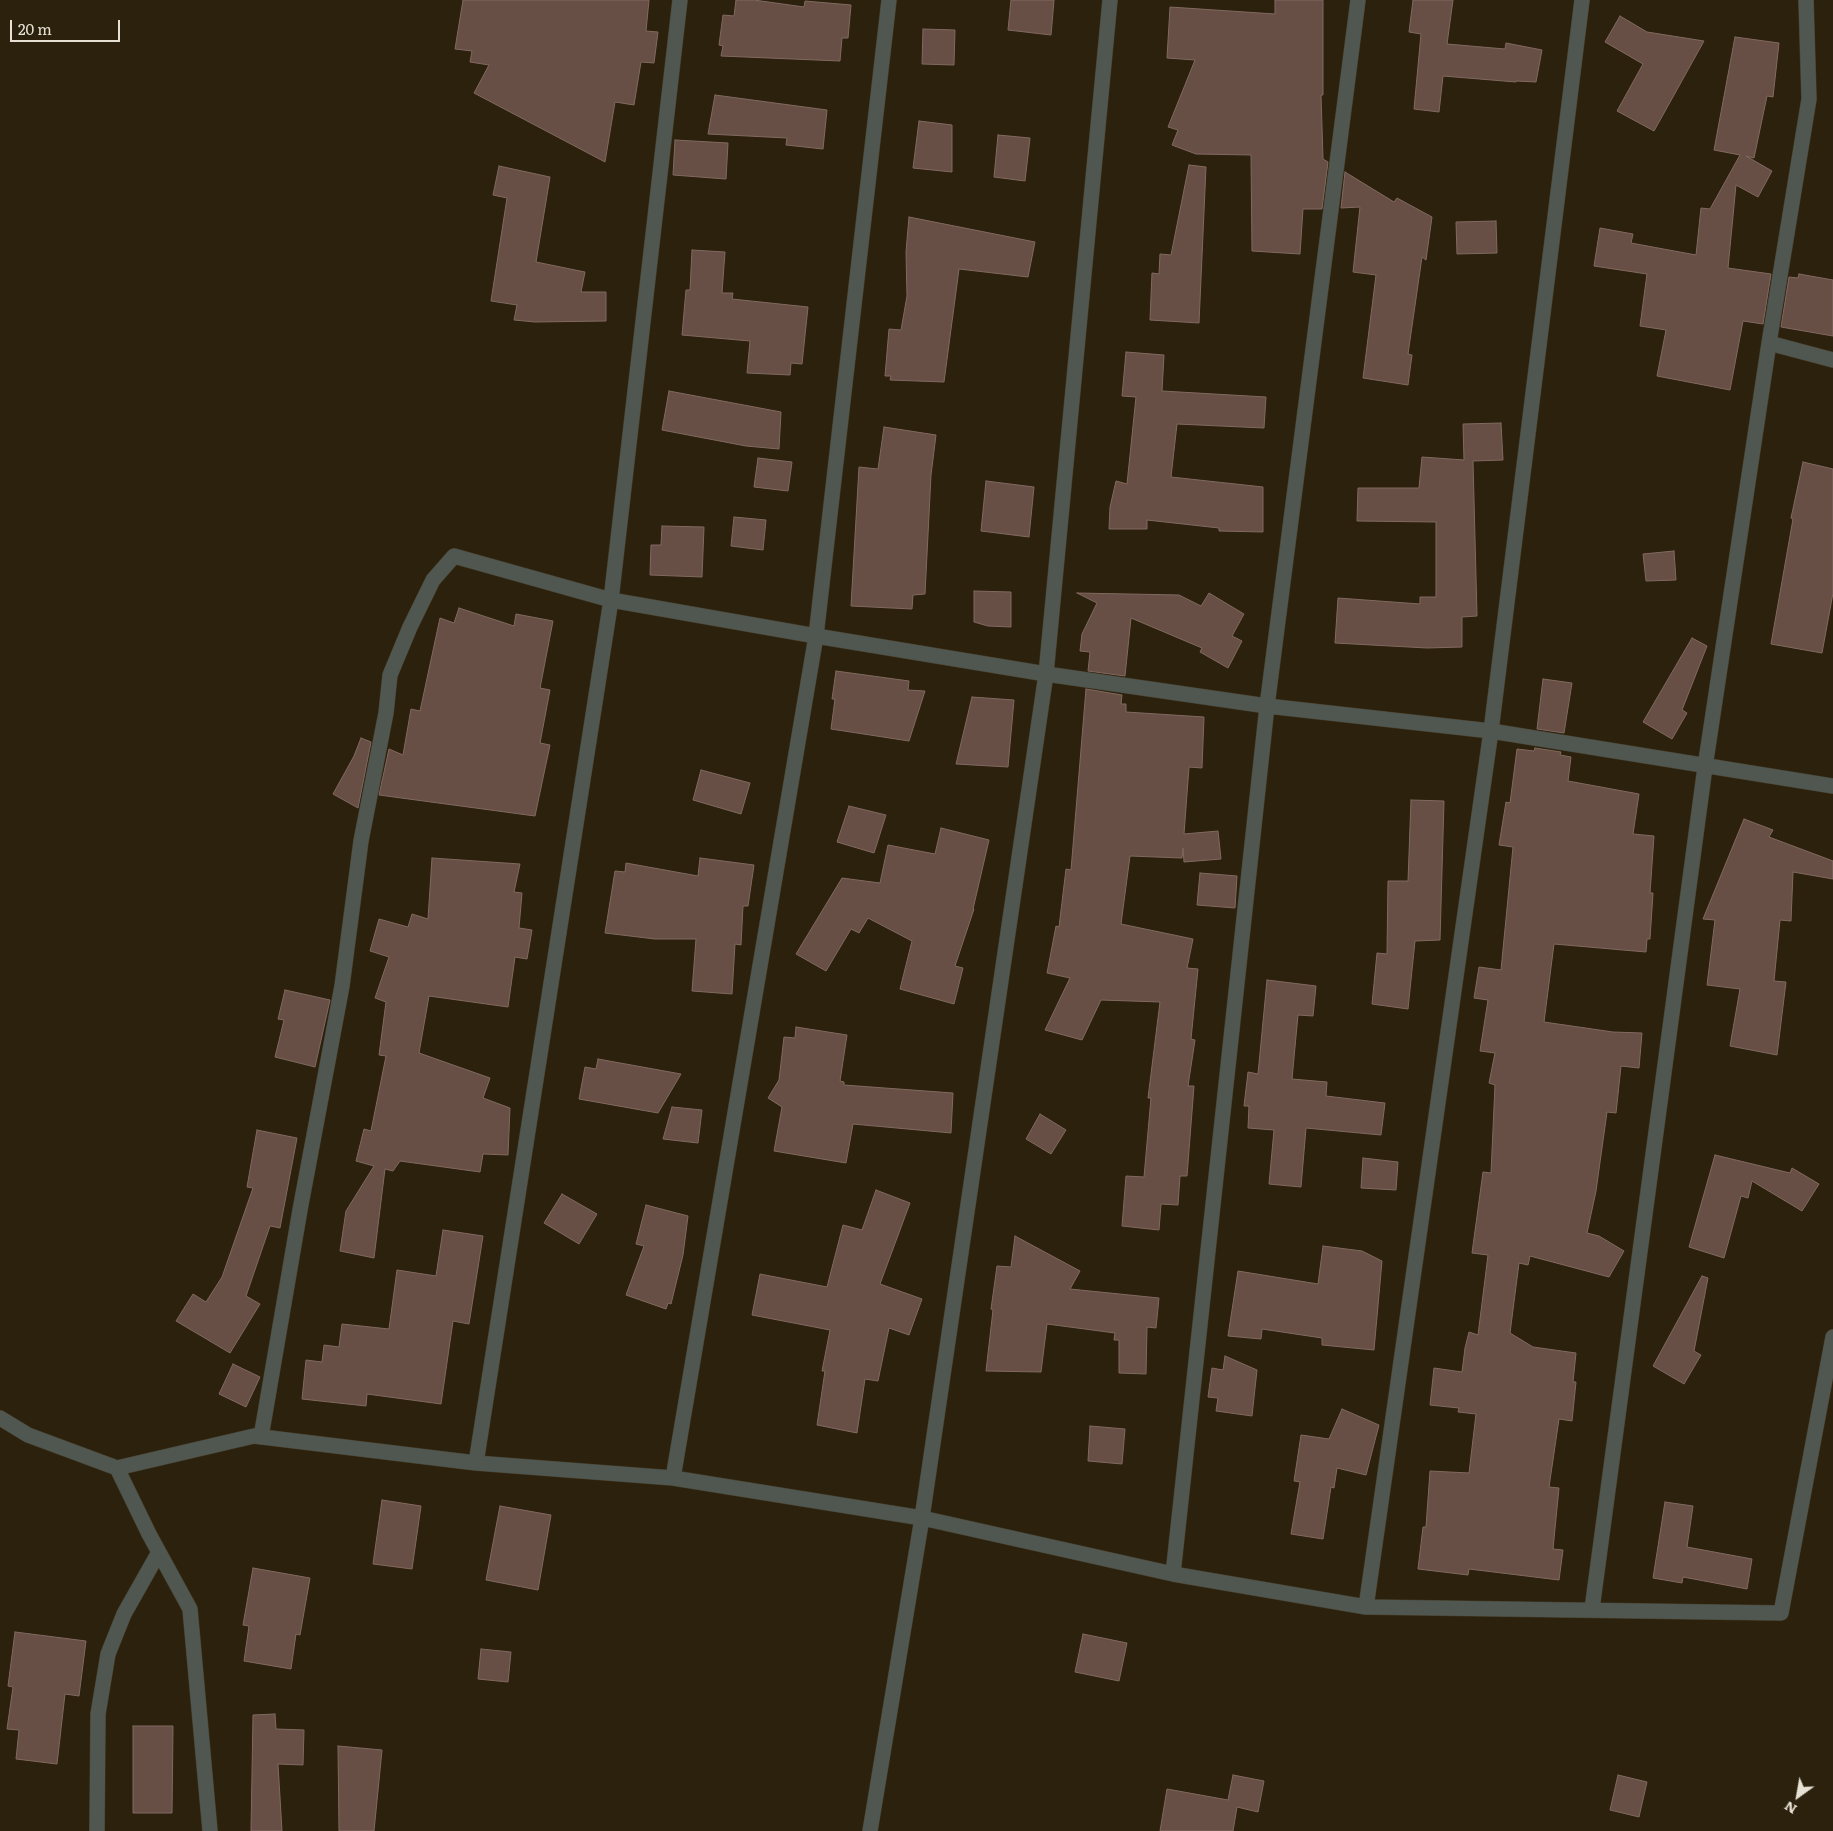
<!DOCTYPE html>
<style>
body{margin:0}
#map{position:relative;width:1833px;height:1831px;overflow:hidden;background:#2b210d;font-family:Literata,serif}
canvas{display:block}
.north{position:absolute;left:1773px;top:1771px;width:50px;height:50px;-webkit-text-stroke:4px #2b210d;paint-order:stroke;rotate:212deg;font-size:14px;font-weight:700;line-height:20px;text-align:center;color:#e7e1d4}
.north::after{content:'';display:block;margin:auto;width:18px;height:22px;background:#e7e1d4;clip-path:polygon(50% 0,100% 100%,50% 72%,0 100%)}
.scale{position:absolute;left:10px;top:20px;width:110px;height:22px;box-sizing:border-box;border:2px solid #e7e1d4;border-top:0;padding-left:6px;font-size:15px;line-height:18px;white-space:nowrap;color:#e7e1d4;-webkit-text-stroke:4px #2b210d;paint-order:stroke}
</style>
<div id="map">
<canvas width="1833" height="1831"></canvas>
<div class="north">N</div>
<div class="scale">20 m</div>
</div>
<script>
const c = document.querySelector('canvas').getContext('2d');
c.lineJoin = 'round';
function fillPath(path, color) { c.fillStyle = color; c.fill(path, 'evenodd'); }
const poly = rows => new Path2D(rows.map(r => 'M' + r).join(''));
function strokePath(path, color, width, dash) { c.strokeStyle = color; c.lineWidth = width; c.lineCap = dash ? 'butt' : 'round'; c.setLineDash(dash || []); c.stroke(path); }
const building = poly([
 [463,0,649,0,646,31,658,32,654,63,641,62,634,105,615,102,605,162,474,93,489,65,470,62,472,51,455,49,463,0],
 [736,0,754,0,804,7,805,1,851,5,848,38,842,38,840,61,721,56,723,46,719,45,723,15,734,16,736,0],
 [1011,0,1054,0,1051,35,1008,30,1011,0],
 [1275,0,1323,0,1323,95,1321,95,1323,159,1328,162,1322,209,1303,209,1300,254,1252,251,1251,155,1196,154,1172,145,1178,130,1168,127,1195,60,1167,58,1170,7,1275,14,1275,0],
 [1413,0,1453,0,1447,44,1505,49,1506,43,1542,50,1536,82,1516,81,1516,82,1443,76,1439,112,1414,109,1421,34,1409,32,1413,0],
 [1620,16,1647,32,1704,41,1654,131,1617,111,1643,64,1605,42,1620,16],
 [923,29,955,30,954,65,922,64,923,29],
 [1735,37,1779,43,1773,97,1767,96,1754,158,1746,156,1772,171,1758,197,1736,185,1728,268,1771,274,1763,324,1743,321,1730,390,1657,376,1666,330,1640,326,1647,274,1594,266,1600,228,1633,234,1631,243,1696,255,1701,208,1710,209,1740,155,1714,150,1735,37],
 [715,95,827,110,823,149,786,145,787,138,708,134,715,95],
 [919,121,952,125,952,172,913,168,919,121],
 [998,135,1030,138,1025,181,994,177,998,135],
 [675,140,728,143,726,179,673,175,675,140],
 [1189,165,1206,167,1199,323,1150,320,1152,273,1159,274,1160,254,1171,255,1189,165],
 [499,166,550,177,536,262,585,272,581,292,606,292,606,321,535,322,514,320,517,305,491,301,507,198,493,195,499,166],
 [1345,172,1394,202,1397,198,1432,217,1426,260,1422,257,1408,354,1412,355,1408,385,1363,378,1376,275,1353,272,1360,207,1341,208,1345,172],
 [909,217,1035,242,1028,277,959,269,944,382,890,380,891,376,885,376,889,329,901,330,907,296,906,252,909,217],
 [1496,221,1497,253,1457,254,1456,222,1496,221],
 [692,250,725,252,722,293,733,293,732,299,808,307,802,364,791,363,790,375,747,373,750,341,682,335,686,290,690,290,692,250],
 [1799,274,1833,280,1833,336,1781,327,1789,277,1798,278,1799,274],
 [1126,352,1164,355,1162,391,1266,397,1264,428,1177,424,1171,477,1263,487,1263,532,1219,531,1219,528,1147,520,1147,529,1109,529,1110,507,1116,481,1127,484,1136,397,1122,396,1126,352],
 [669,391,781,412,779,449,746,446,662,430,669,391],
 [1501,423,1503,460,1473,461,1477,616,1462,617,1462,647,1427,648,1335,643,1338,598,1420,604,1420,597,1436,597,1436,522,1357,521,1358,488,1419,488,1422,457,1464,460,1463,424,1501,423],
 [884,427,936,435,931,475,925,594,913,595,912,609,851,606,859,467,878,469,884,427],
 [758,458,792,462,788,491,754,487,758,458],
 [1803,462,1833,469,1833,593,1822,653,1771,644,1793,519,1791,518,1803,462],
 [986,481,1034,487,1029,537,981,531,986,481],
 [734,517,766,520,763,550,731,546,734,517],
 [662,526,704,527,702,577,650,575,651,545,661,545,662,526],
 [1674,551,1676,580,1646,581,1643,554,1674,551],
 [974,591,1011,592,1011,627,988,626,974,622,974,591],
 [1077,593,1179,595,1201,606,1209,593,1244,614,1232,636,1242,641,1228,668,1200,652,1202,648,1131,618,1125,676,1088,671,1090,652,1080,651,1082,634,1097,603,1077,593],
 [459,608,514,626,516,614,553,621,540,688,550,690,540,743,550,745,535,816,379,795,389,749,403,755,411,709,420,711,440,618,454,623,459,608],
 [1692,638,1707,646,1682,710,1687,713,1672,739,1643,722,1692,638],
 [836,671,909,681,908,690,925,691,909,741,831,729,835,699,832,699,836,671],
 [1543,679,1572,683,1564,733,1537,729,1543,679],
 [1086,689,1122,695,1121,704,1126,704,1126,712,1204,717,1202,768,1189,767,1184,834,1218,831,1221,859,1184,862,1183,848,1182,858,1130,856,1121,924,1193,939,1187,968,1198,969,1191,1039,1195,1040,1188,1086,1194,1086,1187,1176,1180,1176,1178,1205,1161,1204,1159,1230,1122,1226,1126,1176,1144,1177,1151,1098,1148,1098,1160,1002,1101,1000,1082,1040,1045,1030,1070,978,1047,973,1056,926,1059,927,1066,869,1071,870,1086,689],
 [972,697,1014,700,1008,767,956,764,972,697],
 [361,738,371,742,358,808,333,794,354,756,361,738],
 [1535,748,1561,752,1560,755,1571,757,1568,781,1639,794,1633,834,1654,836,1650,893,1653,893,1650,939,1647,939,1646,952,1554,944,1544,1022,1613,1032,1642,1033,1639,1068,1621,1066,1616,1113,1607,1112,1596,1191,1587,1233,1599,1236,1624,1251,1609,1277,1530,1256,1528,1265,1519,1263,1510,1333,1533,1347,1576,1353,1573,1382,1576,1382,1572,1421,1559,1419,1549,1487,1559,1488,1553,1549,1563,1550,1559,1580,1469,1569,1468,1575,1418,1569,1423,1527,1426,1527,1430,1471,1469,1473,1476,1414,1458,1412,1459,1408,1430,1405,1434,1368,1462,1372,1465,1348,1469,1332,1478,1335,1488,1255,1472,1253,1483,1172,1491,1173,1495,1085,1489,1083,1495,1053,1480,1051,1488,1000,1474,998,1479,967,1501,970,1513,847,1499,845,1506,802,1510,803,1517,749,1534,751,1535,748],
 [701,770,750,783,741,814,693,800,701,770],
 [1411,800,1444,801,1440,940,1415,941,1408,1009,1372,1004,1377,953,1387,954,1388,881,1408,881,1411,800],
 [849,806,886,815,874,853,837,842,849,806],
 [1744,819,1773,830,1769,837,1833,861,1833,879,1793,872,1791,921,1780,920,1774,981,1786,982,1777,1055,1730,1046,1740,989,1707,985,1715,920,1703,919,1744,819],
 [941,828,989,840,973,909,974,909,955,966,963,968,954,1004,900,989,912,941,868,918,859,933,851,929,826,971,796,954,842,878,880,883,888,845,935,854,941,828],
 [432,858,520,864,514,892,522,893,519,928,532,930,527,959,515,957,508,1007,429,996,419,1053,490,1078,483,1098,510,1108,508,1155,483,1154,480,1172,400,1161,393,1171,385,1169,374,1258,340,1251,346,1211,374,1166,356,1161,364,1129,371,1131,386,1056,379,1055,386,1002,375,998,389,957,370,951,379,919,408,927,412,914,428,919,432,858],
 [700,858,754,865,748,906,743,906,741,945,735,944,732,994,692,991,696,939,655,939,605,933,615,871,625,872,626,863,698,876,700,858],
 [1200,873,1237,876,1235,908,1197,905,1200,873],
 [1267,980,1316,986,1313,1016,1298,1015,1292,1079,1327,1082,1326,1096,1385,1103,1381,1135,1306,1128,1301,1187,1269,1184,1274,1130,1248,1128,1249,1106,1244,1106,1248,1072,1258,1074,1267,980],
 [285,990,330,1000,315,1067,275,1057,284,1020,278,1019,285,990],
 [796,1027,847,1035,840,1081,844,1082,844,1085,953,1093,951,1133,853,1124,846,1163,774,1151,782,1107,768,1098,779,1080,784,1037,795,1038,796,1027],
 [598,1059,681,1074,658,1113,579,1099,585,1067,596,1069,598,1059],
 [672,1107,702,1110,698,1143,663,1139,672,1107],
 [1040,1114,1066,1130,1051,1154,1026,1139,1040,1114],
 [257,1130,297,1138,280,1228,270,1226,246,1296,260,1304,230,1353,176,1321,193,1294,206,1302,222,1277,253,1188,247,1187,257,1130],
 [1715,1155,1790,1173,1792,1168,1819,1184,1802,1211,1752,1181,1748,1198,1741,1196,1724,1258,1689,1247,1715,1155],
 [1363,1158,1398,1162,1396,1190,1361,1188,1363,1158],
 [876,1190,910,1203,880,1284,922,1299,909,1335,889,1328,878,1381,865,1379,857,1433,817,1425,825,1371,822,1371,830,1330,752,1315,760,1274,827,1287,843,1225,862,1230,876,1190],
 [562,1194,597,1214,579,1244,544,1223,562,1194],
 [646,1205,688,1216,683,1255,671,1304,668,1303,666,1309,626,1295,644,1246,636,1244,646,1205],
 [443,1230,483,1236,469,1324,453,1321,441,1404,367,1394,366,1406,302,1399,306,1360,322,1362,324,1345,339,1347,342,1324,389,1329,397,1270,436,1276,443,1230],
 [1015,1236,1080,1271,1070,1289,1159,1298,1156,1328,1147,1327,1146,1374,1119,1373,1119,1340,1114,1340,1115,1333,1047,1324,1041,1372,986,1371,993,1310,991,1309,997,1266,1011,1267,1015,1236],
 [1323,1246,1362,1251,1382,1261,1374,1350,1322,1345,1322,1338,1262,1329,1261,1339,1228,1336,1238,1271,1318,1284,1323,1246],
 [1702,1276,1708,1278,1694,1351,1701,1355,1684,1384,1653,1366,1702,1276],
 [1225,1356,1257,1370,1252,1416,1216,1411,1218,1398,1208,1397,1212,1368,1223,1370,1225,1356],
 [233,1364,260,1377,246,1407,219,1394,233,1364],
 [1342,1409,1379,1425,1366,1475,1337,1468,1334,1488,1331,1487,1323,1539,1291,1534,1300,1482,1294,1481,1301,1435,1329,1439,1342,1409],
 [1090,1426,1125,1429,1122,1464,1088,1461,1090,1426],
 [382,1500,421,1506,412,1569,373,1564,382,1500],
 [1665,1502,1693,1506,1687,1547,1752,1559,1747,1589,1683,1577,1682,1583,1653,1578,1665,1502],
 [500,1506,551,1515,538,1590,486,1580,500,1506],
 [253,1568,310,1578,300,1635,296,1634,291,1669,244,1661,249,1626,243,1625,253,1568],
 [15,1632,86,1641,79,1696,65,1694,57,1764,16,1759,19,1730,7,1729,13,1687,8,1686,15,1632],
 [1083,1634,1127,1643,1119,1681,1075,1672,1083,1634],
 [481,1649,511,1652,508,1682,478,1679,481,1649],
 [275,1714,276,1729,304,1730,303,1765,278,1764,282,1831,251,1831,253,1715,275,1714],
 [133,1726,173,1726,172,1813,133,1813,133,1726],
 [338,1746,382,1750,374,1831,339,1831,338,1746],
 [1233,1775,1264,1781,1258,1812,1237,1807,1233,1831,1160,1831,1167,1789,1228,1800,1233,1775],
 [1618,1775,1647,1782,1639,1817,1610,1810,1618,1775]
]);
const minor = poly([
 [1769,343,1833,360],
 [0,1418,28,1435,117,1468,254,1436,476,1463,673,1478,922,1518,1173,1574,1366,1607,1781,1613,1833,1337],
 [261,1437,300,1210,342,986,361,841,386,713,390,675,410,627,433,580,454,556,611,600,816,636,1046,674,1267,706,1491,731,1833,786],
 [476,1463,611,600,680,0],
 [117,1468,149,1534,190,1609,210,1831],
 [673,1478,816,636,889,0],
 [1173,1574,1267,706,1358,0],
 [1366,1607,1491,731,1582,0],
 [1592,1609,1705,767,1769,343,1809,99,1806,0],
 [97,1831,98,1714,108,1654,124,1614,159,1552],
 [870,1831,922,1518,1046,674,1110,0]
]);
fillPath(building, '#674f46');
strokePath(building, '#826960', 1);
strokePath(minor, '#453c29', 16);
strokePath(minor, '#4f5750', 15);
</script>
